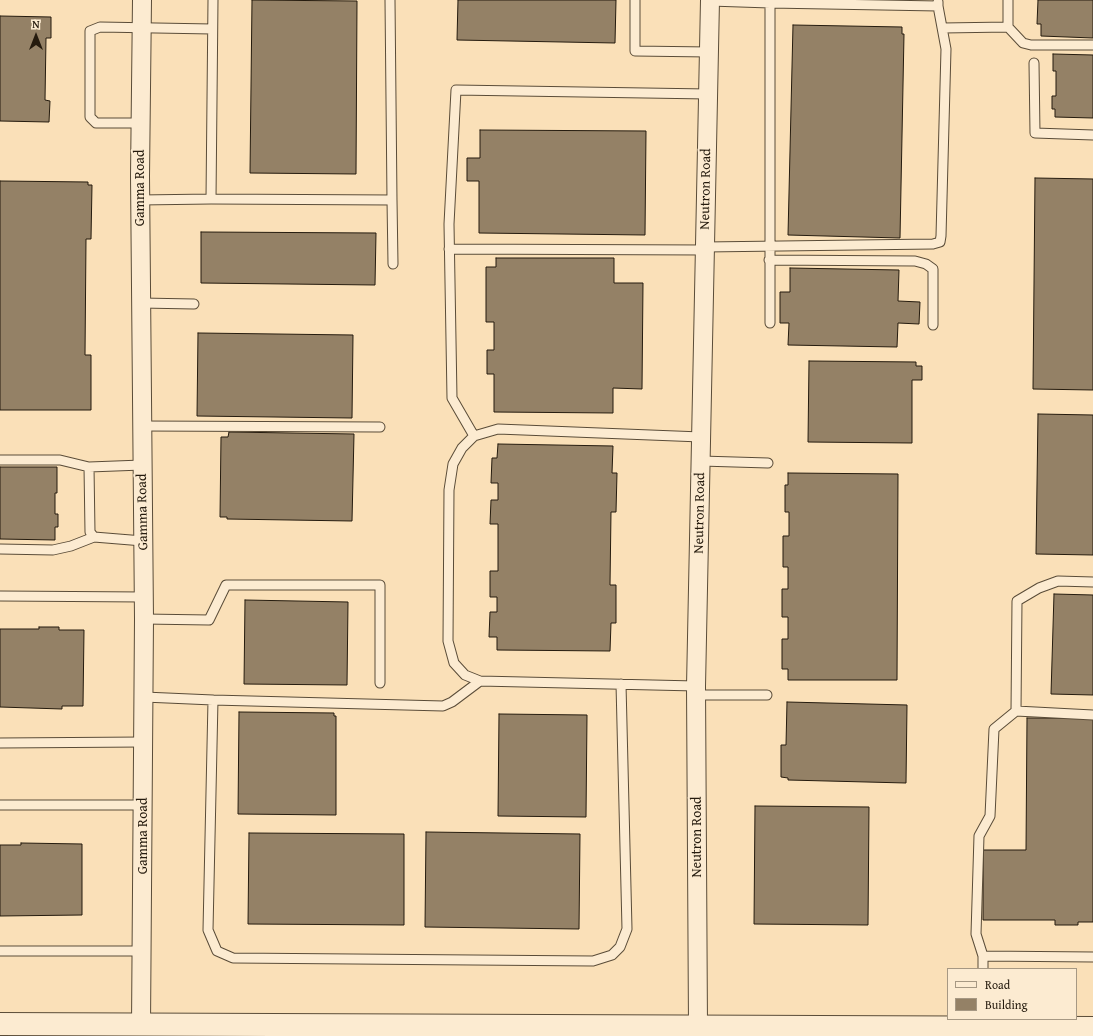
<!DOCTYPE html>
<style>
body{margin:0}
#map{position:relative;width:1093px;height:1036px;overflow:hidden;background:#fae0b8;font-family:"Gentium Book Plus",serif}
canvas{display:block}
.legend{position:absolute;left:947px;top:968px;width:130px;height:52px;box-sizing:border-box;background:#fcebd1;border:1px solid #a69883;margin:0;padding:5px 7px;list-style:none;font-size:12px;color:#251b0e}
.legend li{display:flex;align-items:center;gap:8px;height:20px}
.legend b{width:20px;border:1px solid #a69883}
.north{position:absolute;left:16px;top:16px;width:40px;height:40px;-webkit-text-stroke:3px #fcebd1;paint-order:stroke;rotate:0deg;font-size:11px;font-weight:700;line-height:16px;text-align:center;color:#251b0e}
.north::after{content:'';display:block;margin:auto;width:14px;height:18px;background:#251b0e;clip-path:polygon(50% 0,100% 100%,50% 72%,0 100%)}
</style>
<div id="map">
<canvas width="1093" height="1036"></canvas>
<ul class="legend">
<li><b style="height:5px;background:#fcebd1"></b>Road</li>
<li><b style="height:11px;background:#948166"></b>Building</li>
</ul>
<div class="north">N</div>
</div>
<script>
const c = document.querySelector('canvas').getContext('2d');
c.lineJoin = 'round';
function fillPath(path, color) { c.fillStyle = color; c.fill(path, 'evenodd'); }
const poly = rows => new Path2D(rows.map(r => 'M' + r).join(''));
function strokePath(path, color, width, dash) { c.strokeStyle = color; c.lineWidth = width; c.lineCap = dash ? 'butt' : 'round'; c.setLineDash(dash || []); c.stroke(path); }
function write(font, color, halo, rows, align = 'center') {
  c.font = font + ' "Gentium Book Plus",serif'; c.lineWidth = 4; c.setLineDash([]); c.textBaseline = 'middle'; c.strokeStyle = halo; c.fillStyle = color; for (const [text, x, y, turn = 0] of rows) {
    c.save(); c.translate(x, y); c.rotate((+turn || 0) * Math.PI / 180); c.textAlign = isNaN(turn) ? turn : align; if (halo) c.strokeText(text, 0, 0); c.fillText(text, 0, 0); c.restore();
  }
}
const building = poly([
 [252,0,357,1,356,174,250,173,252,0],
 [458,0,616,0,615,43,457,40,458,0],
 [1038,0,1093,0,1093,38,1041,36,1041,24,1037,24,1038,0],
 [0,16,51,17,51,38,46,38,45,100,50,101,49,122,0,121,0,16],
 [793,25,902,27,902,34,904,34,900,238,788,235,793,25],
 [1053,54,1093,55,1093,118,1055,117,1055,109,1052,109,1052,96,1056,96,1056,71,1053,71,1053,54],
 [480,130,646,131,645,235,479,233,479,181,467,181,467,158,480,158,480,130],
 [1035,178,1093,179,1093,390,1033,389,1035,178],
 [0,181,88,182,88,185,92,185,91,239,86,239,85,355,91,355,91,410,0,410,0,181],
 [201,232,376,233,375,285,201,283,201,232],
 [496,258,614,258,614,283,643,283,642,389,613,388,613,413,494,412,494,374,487,374,487,350,494,350,494,322,486,322,486,267,496,267,496,258],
 [790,268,899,270,898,301,920,302,919,324,898,323,897,347,788,345,789,323,780,323,780,292,790,292,790,268],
 [198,333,353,335,352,418,197,416,198,333],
 [809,361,916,362,916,366,922,366,922,380,912,380,912,443,808,442,809,361],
 [1038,414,1093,415,1093,555,1036,554,1038,414],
 [229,432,354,434,352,521,227,519,227,517,220,517,221,437,228,437,229,432],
 [498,444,613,446,612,473,617,473,616,512,611,512,610,585,616,585,616,623,611,623,610,651,497,650,497,637,489,637,490,612,497,612,497,597,490,597,490,571,498,571,498,524,490,524,491,500,498,500,498,483,491,483,492,458,497,458,498,444],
 [0,467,57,467,57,493,55,493,55,514,58,514,58,527,55,527,55,540,0,539,0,467],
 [788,473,898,474,897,680,788,680,788,669,782,669,782,639,788,639,788,617,782,617,782,589,788,589,788,567,783,567,783,536,789,536,789,512,785,512,785,485,788,485,788,473],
 [1054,594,1093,595,1093,695,1051,694,1054,594],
 [245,600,348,602,347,685,244,684,245,600],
 [39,627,59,627,59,630,84,630,83,706,62,706,62,709,0,707,0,629,39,629,39,627],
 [787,702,907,705,906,783,788,780,788,778,781,777,781,745,786,745,787,702],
 [239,712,334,713,334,716,336,716,336,815,238,814,239,712],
 [499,714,587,715,586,817,498,816,499,714],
 [1027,718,1093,718,1093,922,1078,922,1078,925,1055,925,1055,920,983,920,983,850,1026,850,1027,718],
 [755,806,869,807,868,925,754,924,755,806],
 [426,832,580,834,579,929,425,927,426,832],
 [249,833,404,834,404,925,248,924,249,833],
 [21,843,82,844,82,915,0,916,0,845,21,845,21,843]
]);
const service = poly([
 [390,0,392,200],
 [635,0,635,51,709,52],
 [771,0,770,3,938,6,938,2],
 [1008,0,1008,27,1023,43,1031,45,1093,45],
 [710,1,770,3,770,323],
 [943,28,1008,27],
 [1034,63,1035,133,1093,135],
 [141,123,96,123,90,117,90,31,100,27,212,29],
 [211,199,213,0],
 [140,200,211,199,392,200,393,264],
 [705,247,933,244,940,242,941,236,946,49,938,6],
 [449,249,705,250],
 [769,260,915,261,926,264,933,269,933,325],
 [141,303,194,304],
 [142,426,380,427],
 [474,436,452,398,449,224,456,90,708,94],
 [0,460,60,460,89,467],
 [701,461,768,463],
 [142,465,89,467,90,532,94,537,143,541],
 [0,549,53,550,71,546,94,537],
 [1093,582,1058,581,1039,588,1017,601,1016,711,1093,715],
 [0,596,143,597],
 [144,619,209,620,226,585,380,585,380,683],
 [696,686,480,681,465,675,454,663,448,641,449,490,453,464,462,448,474,436,498,429,701,437],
 [696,695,767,695],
 [144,697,213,700,208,930,217,951,233,958,593,961,612,955,620,947,627,929,621,684],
 [213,700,443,706,452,702,480,681],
 [0,743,143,742],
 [0,805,143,805],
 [0,951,142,951],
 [983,956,976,934,979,836,990,816,994,729,1016,711],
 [983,969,983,956,1093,957]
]);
const minor = poly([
 [141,1025,144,619,140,176,142,0],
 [698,1027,696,686,710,0]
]);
const tertiary = poly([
 [0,1024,1093,1028]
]);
const streetNames = [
 ["Gamma Road",140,188,-90],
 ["Neutron Road",706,189,-89],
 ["Gamma Road",143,512,-91],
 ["Neutron Road",700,513,-89],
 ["Gamma Road",143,836,-90],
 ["Neutron Road",697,837,-90]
];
fillPath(building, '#948166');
strokePath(building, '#251b0e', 1);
strokePath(service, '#5a4c38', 11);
strokePath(minor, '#5a4c38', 20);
strokePath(tertiary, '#5a4c38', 24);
strokePath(service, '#fcebd1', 9);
strokePath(minor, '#fcebd1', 18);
strokePath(tertiary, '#fcebd1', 22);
write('14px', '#251b0e', '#fcebd1', streetNames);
</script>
